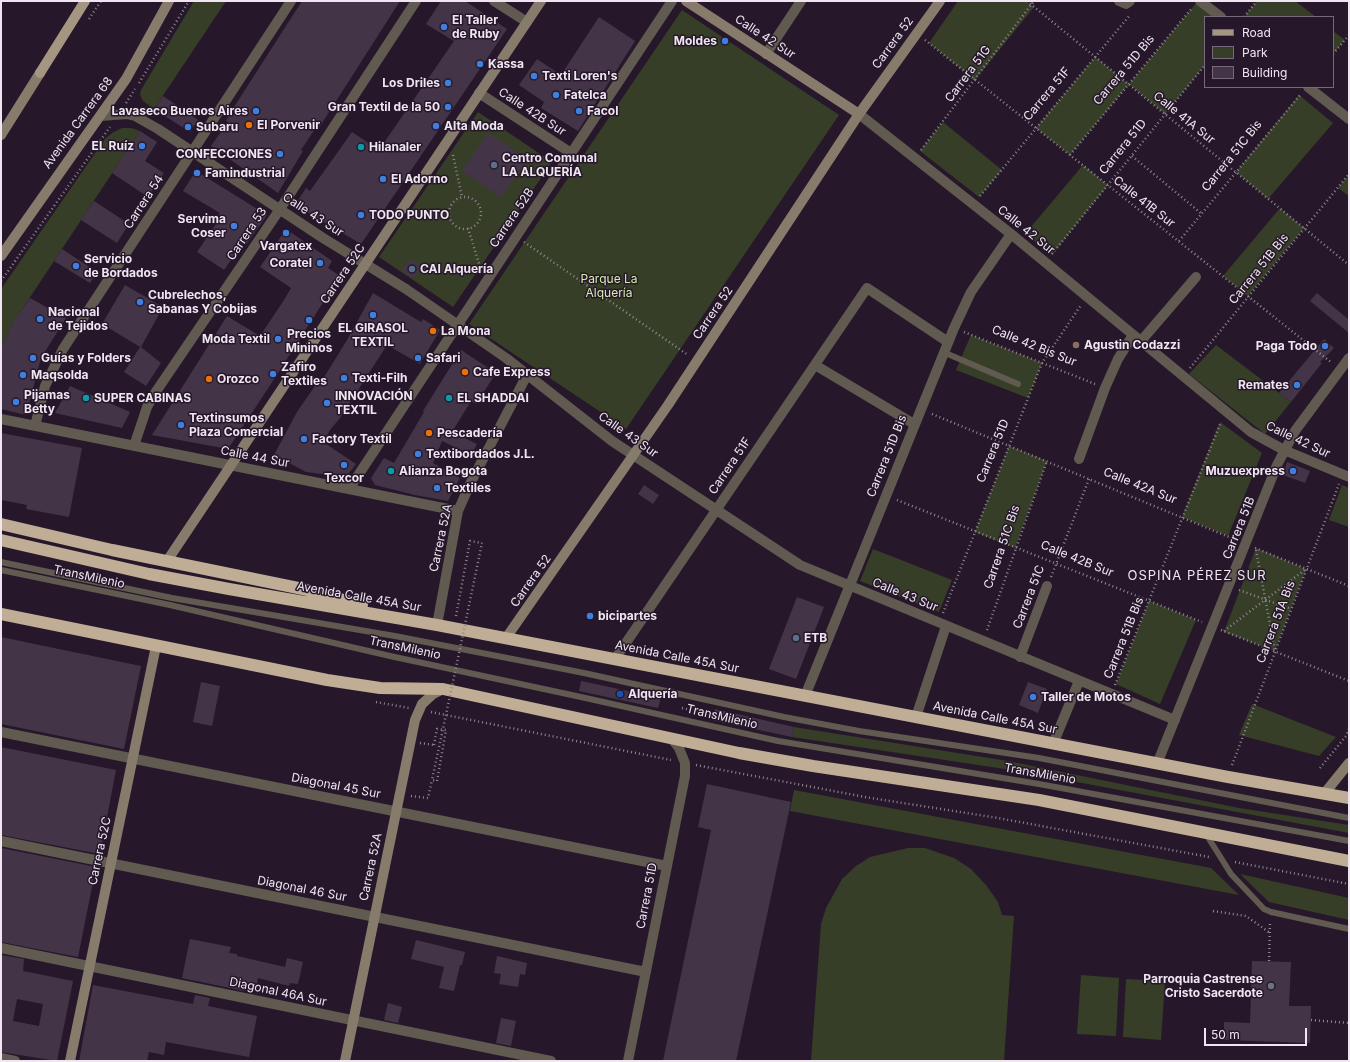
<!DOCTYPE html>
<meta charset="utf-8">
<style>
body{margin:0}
#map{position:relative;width:1350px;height:1062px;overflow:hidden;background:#26182a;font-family:Inter,sans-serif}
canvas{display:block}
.frame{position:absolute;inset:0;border:2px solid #efe6f2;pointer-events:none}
.legend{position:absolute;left:1204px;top:16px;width:130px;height:72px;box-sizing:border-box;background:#26182a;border:1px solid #766a7a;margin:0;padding:5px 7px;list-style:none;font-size:12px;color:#efe6f2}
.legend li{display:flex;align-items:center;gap:8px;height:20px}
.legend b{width:20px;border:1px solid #766a7a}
.scale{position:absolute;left:1204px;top:1028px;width:103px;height:18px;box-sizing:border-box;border:2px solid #efe6f2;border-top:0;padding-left:5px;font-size:12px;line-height:14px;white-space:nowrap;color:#efe6f2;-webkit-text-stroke:3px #26182a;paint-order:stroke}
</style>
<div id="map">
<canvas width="1350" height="1062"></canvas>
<div class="frame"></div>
<ul class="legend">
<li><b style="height:5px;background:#a59682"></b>Road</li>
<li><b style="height:11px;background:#363e27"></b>Park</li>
<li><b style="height:11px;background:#443448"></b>Building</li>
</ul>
<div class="scale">50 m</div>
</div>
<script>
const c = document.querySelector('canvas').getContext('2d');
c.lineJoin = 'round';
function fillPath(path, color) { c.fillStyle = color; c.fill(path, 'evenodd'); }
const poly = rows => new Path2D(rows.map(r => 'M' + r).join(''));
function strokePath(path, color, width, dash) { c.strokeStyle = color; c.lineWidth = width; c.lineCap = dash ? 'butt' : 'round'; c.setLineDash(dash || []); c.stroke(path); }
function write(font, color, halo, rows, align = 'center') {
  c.font = font + ' Inter,sans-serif'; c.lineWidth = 3; c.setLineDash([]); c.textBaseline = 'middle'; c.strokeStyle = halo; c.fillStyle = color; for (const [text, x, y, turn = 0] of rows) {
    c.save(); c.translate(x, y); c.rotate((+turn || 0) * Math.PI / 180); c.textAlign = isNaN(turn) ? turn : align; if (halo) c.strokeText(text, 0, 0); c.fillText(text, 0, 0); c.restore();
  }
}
const green = poly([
 [194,1,226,1,154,109,143,101,140,95,141,90],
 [958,1,1027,1,1034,7,975,80,929,43],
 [1198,1,1221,17,1205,17,1205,65,1165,114,1129,84,1070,155,1036,128,1095,57,1129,84],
 [1257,1,1295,1,1316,17,1244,17],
 [682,10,839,115,626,429,469,324],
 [1333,31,1345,40,1333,54],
 [1299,95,1333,123,1268,199,1236,172],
 [478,112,552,162,453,307,379,257],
 [943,122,1002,170,979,197,920,151],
 [122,128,131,128,140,131,15,320,1,348,1,289,105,139,112,133],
 [1083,165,1108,185,1052,255,1025,234],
 [1349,174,1349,196,1338,188],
 [1280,208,1304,228,1248,296,1223,276],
 [971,335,1042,363,1028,398,956,370],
 [1216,345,1291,402,1265,434,1189,374],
 [1220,422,1262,453,1228,536,1182,517],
 [1009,446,1047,461,1015,548,975,532],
 [1342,485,1349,488,1349,527,1329,520],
 [1256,548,1306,569,1275,651,1224,632],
 [873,549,952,580,939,612,860,581],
 [1149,601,1196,620,1160,704,1116,684],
 [1252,704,1336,737,1319,756,1239,735],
 [794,727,1008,761,1239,808,1349,825,1349,833,1018,771,792,737],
 [794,790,1211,868,1239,895,790,811],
 [908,848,925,848,954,858,971,869,986,885,998,902,1002,915,1014,916,1004,1061,811,1061,821,924,826,908,842,879,856,866,870,857],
 [1240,874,1349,898,1349,920,1269,902],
 [1081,975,1119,978,1116,1036,1077,1034],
 [1126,979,1165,981,1161,1040,1123,1037]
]);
const building = poly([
 [302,1,400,1,317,131,315,129,301,150,303,151,278,193,211,146,228,122,226,121,234,107],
 [441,1,465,1,507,29,361,244,295,205,306,188,310,191,352,132,379,150,454,41,426,24],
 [599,17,635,41,578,131,541,108,544,102,519,85,537,59,561,75],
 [163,96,198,120,190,132,154,109],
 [140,131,157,142,145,161,164,173,148,197,112,173],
 [488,133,527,159,501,197,462,171],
 [196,171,267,215,246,245,243,243,224,270,197,252,216,224,213,222,220,213,183,191],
 [94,201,129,224,117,243,81,220],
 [286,229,332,261,328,268,340,276,267,390,228,449,152,435,227,316,260,336,284,300,291,288,260,267],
 [62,249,97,272,90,283,54,261],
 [410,259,421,266,414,278,402,271],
 [125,285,163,307,141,347,161,363,146,386,124,372,140,347,102,324],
 [373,293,421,322,423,319,440,330,420,364,387,345,340,418,330,430,323,442,356,464,346,477,306,472,274,455,297,412,315,386,318,387,347,340],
 [1317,293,1349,320,1349,333,1310,301],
 [30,298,66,318,41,358,26,415,1,409,1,348,14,321],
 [1324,339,1334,348,1320,362,1322,363,1291,402,1279,393],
 [461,350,496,373,476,404,471,401,452,432,477,444,471,455,442,441,433,463,460,478,448,501,415,495,375,485,371,478,384,458,394,463,424,412,423,411],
 [70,386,130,412,122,428,55,413],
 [1,433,82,448,69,517,26,509,27,505,1,500],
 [1287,462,1310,471,1305,483,1283,475],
 [644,485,659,495,653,504,638,494],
 [797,597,824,607,796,679,769,669],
 [1,637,141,666,124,749,1,724],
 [581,681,661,698,658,708,579,691],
 [201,682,220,686,212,726,193,722],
 [1028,682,1047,689,1038,713,1019,705],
 [715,709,794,727,792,737,712,720],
 [1,747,116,770,100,854,1,835],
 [707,784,791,802,736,1061,663,1061,711,830,698,827],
 [1,848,96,867,78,957,1,942],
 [190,939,231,947,229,953,237,954,237,956,285,967,287,958,303,962,298,984,290,983,289,986,258,978,257,984,246,982,244,991,182,978],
 [416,940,465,952,462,965,460,965,454,991,439,988,444,967,411,959],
 [1,955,24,959,23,971,73,981,57,1061,1,1052],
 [17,999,43,1004,39,1026,13,1021],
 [497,956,527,963,525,975,520,974,518,987,499,984,501,974,494,973],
 [1252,961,1291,962,1289,1006,1311,1006,1310,1043,1224,1040,1224,1022,1250,1023],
 [93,985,193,1004,195,995,210,998,208,1006,257,1016,249,1057,166,1042,164,1055,149,1052,147,1061,79,1061],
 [388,1003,402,1007,398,1023,384,1020],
 [501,1018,516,1021,511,1046,496,1043]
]);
const path = poly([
 [1027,1,1349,265],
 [1244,17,1257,1],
 [89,19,101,1],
 [925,40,1332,363],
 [1333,54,1349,35],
 [139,83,189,1],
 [126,103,135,89],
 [921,150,1034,1],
 [453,155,462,197],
 [1070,155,1192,8],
 [1132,156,1202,214],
 [980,196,1130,15],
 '449 213a16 16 0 1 1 32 0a16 16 0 1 1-32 0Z',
 [468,228,481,270],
 [1179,241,1301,94],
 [524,242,688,355],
 [1052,254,1205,65],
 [1,281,110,127],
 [964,332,1095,384],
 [1190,368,1349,174],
 [932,414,1236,540],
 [897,500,1202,622],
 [1255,548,1349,586],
 [1256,550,1275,651],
 [1051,577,1089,479],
 [1239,590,1291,609],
 [943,613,1042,363,1081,305],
 [456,616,470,541,482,543],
 [987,630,1047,461],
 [1221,630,1349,681],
 [1224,631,1306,569],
 [1115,685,1221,422],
 [376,702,409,708],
 [682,708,713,715],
 [431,712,671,760],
 [420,743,434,745],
 [696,765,865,797,998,818,1209,857],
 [1232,765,1339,484],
 [1320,768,1346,736,1349,729],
 [411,796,428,798,432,780],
 [1235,862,1349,884],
 [1213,911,1246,916,1270,933],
 [1269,961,1270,922],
 [1311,1020,1349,1023]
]);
const lane = poly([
 [943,352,1018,384],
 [1,562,172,598,395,636,584,673,784,717,859,731,1039,758,1349,818],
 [1,570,170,605,390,656,581,697,778,741,1039,784,1349,841],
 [1206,834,1231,874,1264,909,1271,912,1349,929]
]);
const street = poly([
 [494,1,527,22],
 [1119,1,1126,4,1130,1],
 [1200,1,1221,17],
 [766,54,801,1],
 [1308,87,1349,119],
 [479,93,571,153],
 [859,114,1011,234,1251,432,1284,450,1349,477],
 [101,116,127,114,135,116,158,129,323,238,406,289,506,358,612,441,800,565,1175,720],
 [1141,341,1196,277],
 [815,365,914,424],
 [1,419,458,511],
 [35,426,45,386,63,349,291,1],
 [134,446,147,407,155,393,280,209,416,1],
 [1079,459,1105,388,1118,359,1133,335],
 [349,489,672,1],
 [437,625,458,511,471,482,527,375],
 [1020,657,1047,586],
 [615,659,867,288,948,342],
 [805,696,954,328,971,292,1011,234],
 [916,717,946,626],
 [1,732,667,866],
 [1053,744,1079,681],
 [1157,764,1277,465,1295,431,1349,358],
 [1,841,646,972],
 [1,948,551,1061],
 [1,1058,15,1061],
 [628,1061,685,776,685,763,679,748,672,739]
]);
const secondary = poly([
 [686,1,859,114],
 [1,135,40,73],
 [1,256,126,79,169,1],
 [167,561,541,1],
 [506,638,668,405,859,114,940,1],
 [1324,794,1349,763],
 [70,1061,156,646],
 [345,1061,415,720,422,704,433,694,443,689]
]);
const primary = poly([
 [40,73,85,1]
]);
const highway = poly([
 [1,524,112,550,303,589,362,605],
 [1,540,149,574,229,589,437,625,1228,777,1349,798],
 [1,614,327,680,380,688,443,689,739,753,813,766,1039,800,1349,861]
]);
const pathBridge = poly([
 [434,745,437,729,446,730,437,781,432,780,457,663,482,543]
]);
const markers = [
 [444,27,4,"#3f7fe0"],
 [725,41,4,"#3f7fe0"],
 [480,64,4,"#3f7fe0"],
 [534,76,4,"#3f7fe0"],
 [448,83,4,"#3f7fe0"],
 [556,95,4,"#3f7fe0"],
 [448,107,4,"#3f7fe0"],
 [256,111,4,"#3f7fe0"],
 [579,111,4,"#3f7fe0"],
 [249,125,4,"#e8710a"],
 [436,126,4,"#3f7fe0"],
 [188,127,4,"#3f7fe0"],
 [142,146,4,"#3f7fe0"],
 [361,147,4,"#0f9aa8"],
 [280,154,4,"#3f7fe0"],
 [494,165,4,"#5c6f8a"],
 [197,173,4,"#3f7fe0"],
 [383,179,4,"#3f7fe0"],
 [361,215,4,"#3f7fe0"],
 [234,226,4,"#3f7fe0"],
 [286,233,4,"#3f7fe0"],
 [320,263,4,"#3f7fe0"],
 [76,266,4,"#3f7fe0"],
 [412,269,4,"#5c6f8a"],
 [140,302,4,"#3f7fe0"],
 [373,315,4,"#3f7fe0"],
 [40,319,4,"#3f7fe0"],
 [309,320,4,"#3f7fe0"],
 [433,331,4,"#e8710a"],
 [278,339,4,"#3f7fe0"],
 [1076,345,4,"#8d6e63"],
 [1325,346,4,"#3f7fe0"],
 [33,358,4,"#3f7fe0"],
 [418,358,4,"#3f7fe0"],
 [465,372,4,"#e8710a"],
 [273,374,4,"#3f7fe0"],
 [23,375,4,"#3f7fe0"],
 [344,378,4,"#3f7fe0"],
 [209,379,4,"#e8710a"],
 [1297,385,4,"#3f7fe0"],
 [86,398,4,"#0f9aa8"],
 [449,398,4,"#0f9aa8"],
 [16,402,4,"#3f7fe0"],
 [327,403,4,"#3f7fe0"],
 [181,425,4,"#3f7fe0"],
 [429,433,4,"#e8710a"],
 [304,439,4,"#3f7fe0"],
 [418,454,4,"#3f7fe0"],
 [344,465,4,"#3f7fe0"],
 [391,471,4,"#0f9aa8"],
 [1293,471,4,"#3f7fe0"],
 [437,488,4,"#3f7fe0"],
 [590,616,4,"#3f7fe0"],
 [796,638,4,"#5c6f8a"],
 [620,694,4,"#1a4fb4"],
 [1033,697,4,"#3f7fe0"],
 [1271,986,4,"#6b7280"]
];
const poiNames = [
 ["El Taller",452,20],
 ["de Ruby",452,34],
 ["Moldes",717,41,"right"],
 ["Kassa",488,64],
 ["Texti Loren's",542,76],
 ["Los Driles",440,83,"right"],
 ["Fatelca",564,95],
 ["Gran Textil de la 50",440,107,"right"],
 ["Lavaseco Buenos Aires",248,111,"right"],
 ["Facol",587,111],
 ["El Porvenir",257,125],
 ["Alta Moda",444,126],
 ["Subaru",196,127],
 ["EL Ruíz",134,146,"right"],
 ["Hilanaler",369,147],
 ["CONFECCIONES",272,154,"right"],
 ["Centro Comunal",502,158],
 ["LA ALQUERÍA",502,172],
 ["Famindustrial",205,173],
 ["El Adorno",391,179],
 ["TODO PUNTO",369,215],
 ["Servima",226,219,"right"],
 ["Coser",226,233,"right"],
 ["Vargatex",286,246,"center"],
 ["Servicio",84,259],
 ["de Bordados",84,273],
 ["Coratel",312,263,"right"],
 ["CAI Alquería",420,269],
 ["Cubrelechos,",148,295],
 ["Sabanas Y Cobijas",148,309],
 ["Nacional",48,312],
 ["de Tejidos",48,326],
 ["EL GIRASOL",373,328,"center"],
 ["TEXTIL",373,342,"center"],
 ["La Mona",441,331],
 ["Precios",309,334,"center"],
 ["Mininos",309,348,"center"],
 ["Moda Textil",270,339,"right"],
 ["Agustin Codazzi",1084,345],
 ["Paga Todo",1317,346,"right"],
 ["Guías y Folders",41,358],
 ["Safari",426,358],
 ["Zafiro",281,367],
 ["Textiles",281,381],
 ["Cafe Express",473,372],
 ["Maqsolda",31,375],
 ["Texti-Filh",352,378],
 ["Orozco",217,379],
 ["Remates",1289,385,"right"],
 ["Pijamas",24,395],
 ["Betty",24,409],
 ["INNOVACIÓN",335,396],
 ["TEXTIL",335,410],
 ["SUPER CABINAS",94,398],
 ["EL SHADDAI",457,398],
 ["Textinsumos",189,418],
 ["Plaza Comercial",189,432],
 ["Pescadería",437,433],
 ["Factory Textil",312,439],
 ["Textibordados J.L.",426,454],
 ["Alianza Bogota",399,471],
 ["Muzuexpress",1285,471,"right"],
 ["Texcor",344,478,"center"],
 ["Textiles",445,488],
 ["bicipartes",598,616],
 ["ETB",804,638],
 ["Alquería",628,694],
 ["Taller de Motos",1041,697],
 ["Parroquia Castrense",1263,979,"right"],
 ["Cristo Sacerdote",1263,993,"right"]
];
const streetNames = [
 ["Calle 42 Sur",765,37,33],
 ["Carrera 52",893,43,-54],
 ["Carrera 51D Bis",1124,70,-50],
 ["Carrera 51G",968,74,-53],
 ["Carrera 51F",1047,94,-50],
 ["Calle 42B Sur",532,112,33],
 ["Calle 41A Sur",1184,118,39],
 ["Avenida Carrera 68",78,123,-54],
 ["Carrera 51D",1123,147,-51],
 ["Carrera 51C Bis",1232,156,-51],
 ["Carrera 54",144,202,-57],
 ["Calle 41B Sur",1144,202,38],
 ["Calle 43 Sur",313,215,33],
 ["Carrera 52B",512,218,-56],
 ["Calle 42 Sur",1026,230,39],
 ["Carrera 53",247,234,-56],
 ["Carrera 51B Bis",1259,269,-51],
 ["Carrera 52C",343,274,-56],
 ["Carrera 52",713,313,-56],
 ["Calle 42 Bis Sur",1034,346,22],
 ["Calle 43 Sur",628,435,35],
 ["Calle 42 Sur",1298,440,25],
 ["Carrera 51D",993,451,-68],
 ["Carrera 51D Bis",887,456,-68],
 ["Calle 44 Sur",255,457,11],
 ["Carrera 51F",730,466,-56],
 ["Calle 42A Sur",1140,486,22],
 ["Carrera 51B",1239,528,-68],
 ["Carrera 52A",441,538,-78],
 ["Carrera 51C Bis",1002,547,-71],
 ["Calle 42B Sur",1077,559,22],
 ["TransMilenio",89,577,12],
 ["Carrera 52",531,581,-55],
 ["Calle 43 Sur",905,595,22],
 ["Avenida Calle 45A Sur",359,597,10],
 ["Carrera 51C",1029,597,-69],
 ["Carrera 51A Bis",1276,622,-69],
 ["Carrera 51B Bis",1124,638,-68],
 ["TransMilenio",405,648,12],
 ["Avenida Calle 45A Sur",677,657,11],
 ["TransMilenio",722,717,13],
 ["Avenida Calle 45A Sur",995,718,11],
 ["TransMilenio",1040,774,10],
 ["Diagonal 45 Sur",336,786,11],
 ["Carrera 52C",100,851,-78],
 ["Carrera 52A",371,867,-78],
 ["Diagonal 46 Sur",302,889,11],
 ["Carrera 51D",647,896,-79],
 ["Diagonal 46A Sur",278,992,12]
];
const parkNames = [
 ["Parque La",609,279],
 ["Alquería",609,293]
];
const neighbourhoodNames = [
 ["OSPINA PÉREZ SUR",1197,576]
];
fillPath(green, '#363e27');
fillPath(building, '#443448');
strokePath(path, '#918695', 2.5, [1, 3]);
strokePath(lane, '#615a50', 6);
strokePath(street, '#615a50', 10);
strokePath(secondary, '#877c6c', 10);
strokePath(primary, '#a59682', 10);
strokePath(highway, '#bfad95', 12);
strokePath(pathBridge, '#918695', 2.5, [1, 3]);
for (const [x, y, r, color] of markers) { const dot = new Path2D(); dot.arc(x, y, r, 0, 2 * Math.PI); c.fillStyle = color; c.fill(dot); strokePath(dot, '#26182a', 1.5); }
write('bold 12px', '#efe6f2', '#26182a', poiNames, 'left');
write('12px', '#efe6f2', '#26182a', streetNames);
write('12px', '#d5edab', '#26182a', parkNames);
c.letterSpacing = '1px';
write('13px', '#efe6f2', '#26182a', neighbourhoodNames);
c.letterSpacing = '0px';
</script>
